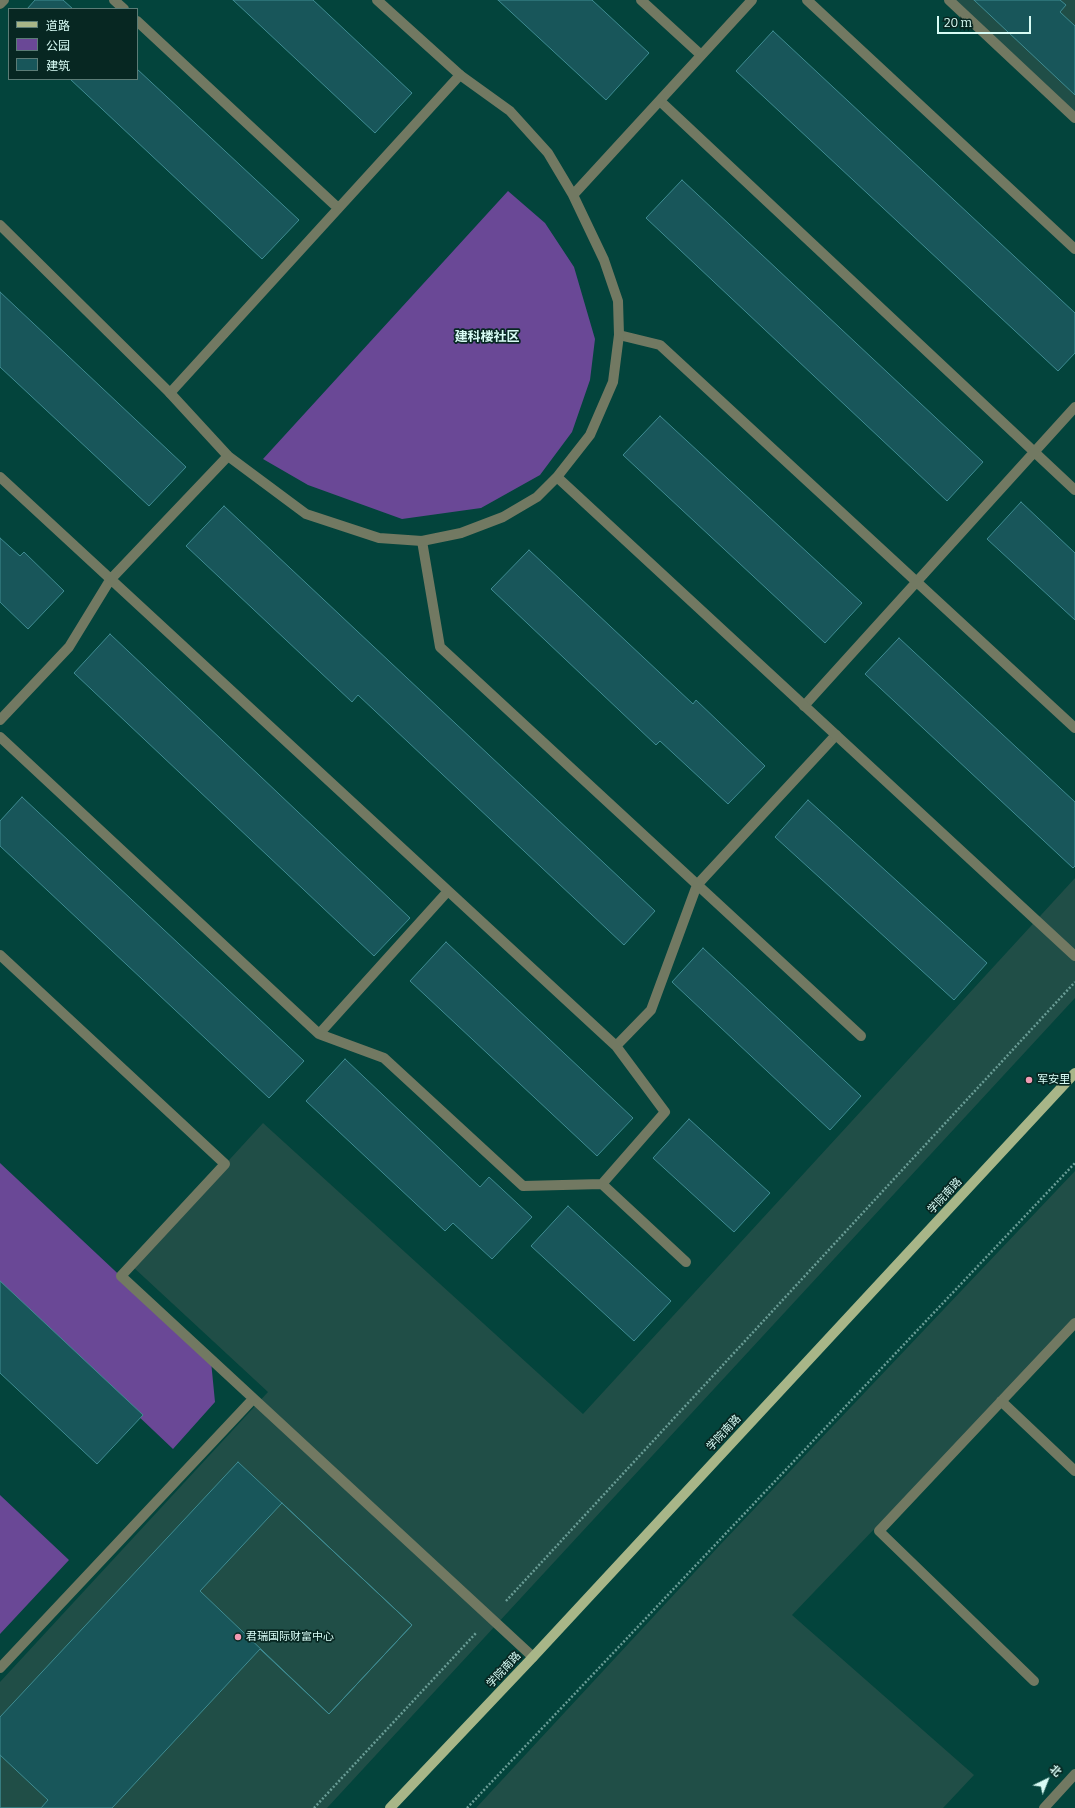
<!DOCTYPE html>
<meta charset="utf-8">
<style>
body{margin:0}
#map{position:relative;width:1075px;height:1808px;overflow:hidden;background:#03443c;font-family:Bitter,"Noto Sans SC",serif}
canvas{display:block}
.legend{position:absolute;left:8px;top:8px;width:130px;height:72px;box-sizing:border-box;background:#072722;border:1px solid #5b7c76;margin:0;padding:5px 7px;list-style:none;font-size:12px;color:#d8fcf5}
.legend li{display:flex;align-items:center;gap:8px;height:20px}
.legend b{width:20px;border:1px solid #5b7c76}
.north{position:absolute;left:1027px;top:1760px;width:40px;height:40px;-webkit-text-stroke:3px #072722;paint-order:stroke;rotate:43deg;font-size:11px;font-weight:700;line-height:16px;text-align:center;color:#d8fcf5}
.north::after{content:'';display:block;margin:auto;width:14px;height:18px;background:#d8fcf5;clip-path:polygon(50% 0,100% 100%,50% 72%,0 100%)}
.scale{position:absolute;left:937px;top:16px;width:94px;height:18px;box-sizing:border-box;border:2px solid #d8fcf5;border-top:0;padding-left:5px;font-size:12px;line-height:14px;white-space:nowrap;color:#d8fcf5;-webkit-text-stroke:3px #072722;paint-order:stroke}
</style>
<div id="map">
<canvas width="1075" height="1808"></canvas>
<ul class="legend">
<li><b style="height:5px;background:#a8b688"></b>道路</li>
<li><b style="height:11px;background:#6a4896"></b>公园</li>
<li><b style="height:11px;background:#18565a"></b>建筑</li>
</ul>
<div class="north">北</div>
<div class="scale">20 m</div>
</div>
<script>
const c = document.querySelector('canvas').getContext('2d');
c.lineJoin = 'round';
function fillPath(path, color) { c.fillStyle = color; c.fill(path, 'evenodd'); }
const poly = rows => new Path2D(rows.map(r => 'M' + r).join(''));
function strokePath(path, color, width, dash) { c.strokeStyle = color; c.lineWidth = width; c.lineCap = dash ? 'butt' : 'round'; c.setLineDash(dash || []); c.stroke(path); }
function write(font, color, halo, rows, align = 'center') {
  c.font = font + ' Bitter,"Noto Sans SC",serif'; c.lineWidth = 3.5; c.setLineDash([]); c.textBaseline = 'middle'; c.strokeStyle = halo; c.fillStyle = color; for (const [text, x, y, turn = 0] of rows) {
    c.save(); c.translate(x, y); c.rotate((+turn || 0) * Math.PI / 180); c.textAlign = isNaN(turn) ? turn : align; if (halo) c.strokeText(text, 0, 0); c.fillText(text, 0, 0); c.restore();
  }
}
const built = poly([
 [950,0,1075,0,1075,116],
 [1075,878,1075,998,327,1808,0,1808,0,1682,268,1392,132,1266,263,1123,583,1414],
 [1075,1171,1075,1319,792,1615,974,1775,943,1808,476,1808,719,1546]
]);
const green = poly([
 [508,191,545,223,574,267,595,339,590,380,572,432,540,475,481,508,402,519,308,485,263,459],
 [0,1163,211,1361,215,1402,173,1449,0,1285],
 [0,1495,69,1560,0,1634]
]);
const building = poly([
 [35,0,63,0,73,9,27,9,35,0],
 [233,0,313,0,412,93,375,133,233,0],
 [498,0,592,0,649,53,606,100,498,0],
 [974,0,1060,0,1066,5,1060,12,1075,26,1075,95,974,0],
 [773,31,1075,313,1075,353,1058,371,736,71,773,31],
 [137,69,299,220,262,259,70,79,137,79,137,69],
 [682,180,983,462,947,501,646,218,682,180],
 [0,292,186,467,149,506,0,367,0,292],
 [660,416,862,603,825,643,623,455,660,416],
 [1021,502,1075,553,1075,620,987,539,1021,502],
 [224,506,655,911,624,945,358,695,352,702,186,546,224,506],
 [0,538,20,556,24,552,64,591,28,629,0,602,0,538],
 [529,550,693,704,696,700,765,766,728,804,660,741,656,745,491,589,529,550],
 [110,634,410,918,374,956,74,673,110,634],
 [899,638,1075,802,1075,866,1073,868,865,674,899,638],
 [22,797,304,1061,269,1098,0,846,0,821,22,797],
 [808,800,987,963,954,1000,775,837,808,800],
 [446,942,633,1118,597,1156,410,981,446,942],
 [703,948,861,1096,830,1130,672,982,703,948],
 [345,1059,480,1187,489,1177,532,1217,492,1259,453,1223,445,1231,306,1101,345,1059],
 [689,1119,770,1193,734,1232,653,1158,689,1119],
 [568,1206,671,1301,634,1341,531,1246,568,1206],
 [0,1281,143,1415,97,1464,0,1373,0,1281],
 [238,1462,412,1625,329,1714,260,1649,112,1808,0,1808,0,1717,238,1462],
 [282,1503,412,1625,329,1714,200,1591,282,1503],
 [0,1755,48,1800,41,1808,0,1808,0,1755]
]);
const path = poly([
 [506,1601,1075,982],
 [314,1808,476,1633],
 [467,1808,1075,1163]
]);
const lane = poly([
 [114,0,124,9],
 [641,0,701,55],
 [807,0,1075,249],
 [949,0,1075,118],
 [137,21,338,208],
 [660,101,1075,490],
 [619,335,660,345,1075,728],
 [170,393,460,75],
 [0,477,616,1046,665,1112,602,1184,523,1186,384,1058,319,1034,0,737],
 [422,541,440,647,861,1036],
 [804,706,1075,407],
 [0,720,69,647,110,580,228,456],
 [319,1034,448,891],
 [616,1046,651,1010,697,885,836,735],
 [602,1184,686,1262],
 [1001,1401,1075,1471],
 [1034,1681,879,1531,1075,1323],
 [1044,1808,1075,1774]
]);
const street = poly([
 [0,4,4,0],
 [573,195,752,0],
 [0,225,170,393,228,456,306,514,379,538,422,541,461,533,503,517,537,497,557,477,590,435,613,382,619,335,618,301,604,260,573,195,548,153,510,111,460,75,377,0],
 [557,477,1075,956],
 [0,955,225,1164,121,1276,533,1657],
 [0,1668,253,1399]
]);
const primary = poly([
 [390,1808,533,1657,1075,1073]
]);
const markers = [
 [1029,1080,4,"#f19ab2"],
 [238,1637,4,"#f19ab2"]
];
const poiNames = [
 ["军安里",1037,1080],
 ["君瑞国际财富中心",246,1637]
];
const streetNames = [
 ["学院南路",945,1196,-47],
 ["学院南路",724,1433,-47],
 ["学院南路",504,1670,-47]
];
const quarterNames = [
 ["建科楼社区",487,337]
];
fillPath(built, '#204e47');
fillPath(green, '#6a4896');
fillPath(building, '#18565a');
strokePath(building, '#3f8c92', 1);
strokePath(path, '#6a9d96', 2.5, [2, 2]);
strokePath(lane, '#727962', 10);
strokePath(street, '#727962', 10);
strokePath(primary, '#a8b688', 10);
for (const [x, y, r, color] of markers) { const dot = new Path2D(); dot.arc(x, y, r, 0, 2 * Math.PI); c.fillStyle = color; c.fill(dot); strokePath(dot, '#072722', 1.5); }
write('11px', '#d8fcf5', '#072722', poiNames, 'left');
write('11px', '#d8fcf5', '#072722', streetNames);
write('bold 13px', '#d8fcf5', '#072722', quarterNames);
</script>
